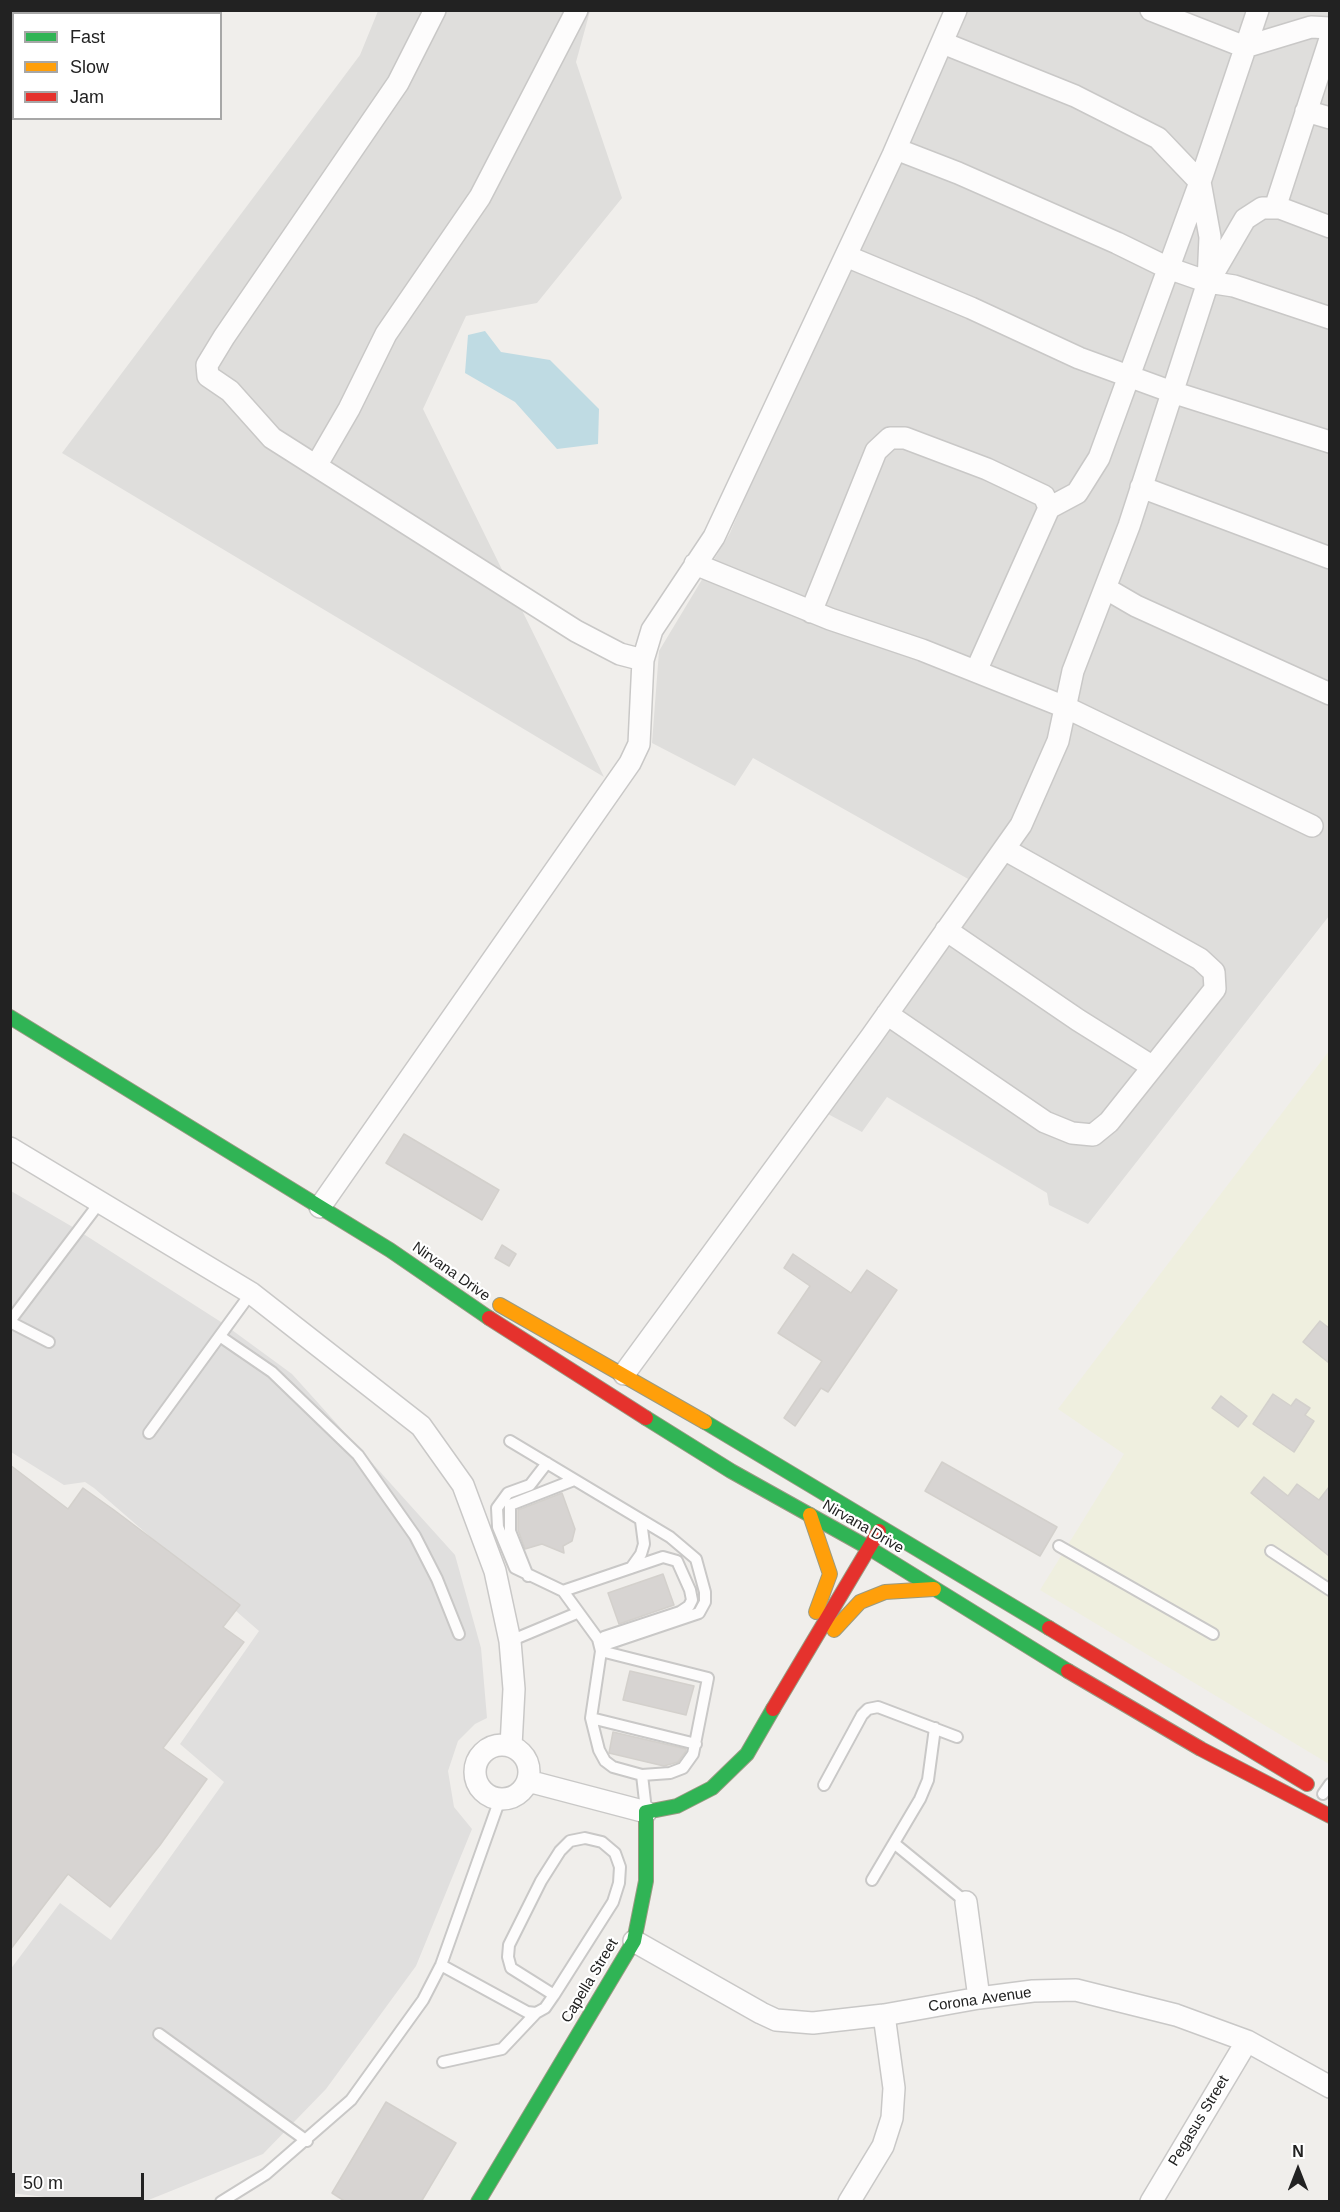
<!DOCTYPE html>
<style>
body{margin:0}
#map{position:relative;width:1340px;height:2212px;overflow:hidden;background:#f0eeeb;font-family:Arial,sans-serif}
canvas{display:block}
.frame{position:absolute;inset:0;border:12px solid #222;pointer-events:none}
.legend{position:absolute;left:12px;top:12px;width:210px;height:108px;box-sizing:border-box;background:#fff;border:2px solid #a7a7a7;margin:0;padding:8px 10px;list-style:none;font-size:18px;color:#222}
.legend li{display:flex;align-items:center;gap:12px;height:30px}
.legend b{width:30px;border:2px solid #a7a7a7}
.north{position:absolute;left:1268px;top:2140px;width:60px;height:60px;-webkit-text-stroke:4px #fff;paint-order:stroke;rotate:0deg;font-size:16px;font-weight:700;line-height:24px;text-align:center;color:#222}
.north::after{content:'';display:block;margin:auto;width:21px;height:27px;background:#222;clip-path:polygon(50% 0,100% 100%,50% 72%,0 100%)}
.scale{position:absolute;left:12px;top:2173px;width:132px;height:27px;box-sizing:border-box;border:3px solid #222;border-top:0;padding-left:8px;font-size:18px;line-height:21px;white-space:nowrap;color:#222;-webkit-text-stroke:4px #fff;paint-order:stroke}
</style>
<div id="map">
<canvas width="1340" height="2212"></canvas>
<div class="frame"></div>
<ul class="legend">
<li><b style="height:8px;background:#30b455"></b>Fast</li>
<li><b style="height:8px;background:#ff9f0a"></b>Slow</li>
<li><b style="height:8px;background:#e5322d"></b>Jam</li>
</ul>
<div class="north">N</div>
<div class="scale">50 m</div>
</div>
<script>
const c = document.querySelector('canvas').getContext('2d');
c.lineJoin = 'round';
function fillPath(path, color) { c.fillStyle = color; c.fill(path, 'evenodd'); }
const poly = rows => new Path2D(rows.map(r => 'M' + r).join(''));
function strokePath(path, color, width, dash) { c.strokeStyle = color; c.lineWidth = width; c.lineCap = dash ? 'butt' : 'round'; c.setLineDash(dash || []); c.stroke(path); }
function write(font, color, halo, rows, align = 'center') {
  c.font = font + ' Arial,sans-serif'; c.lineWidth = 4.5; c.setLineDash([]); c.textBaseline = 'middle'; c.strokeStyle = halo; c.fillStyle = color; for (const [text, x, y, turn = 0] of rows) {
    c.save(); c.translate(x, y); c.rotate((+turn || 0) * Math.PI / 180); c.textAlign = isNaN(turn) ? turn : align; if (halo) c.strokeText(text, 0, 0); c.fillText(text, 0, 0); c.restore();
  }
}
const residential = poly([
 [378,11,590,11,576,62,622,198,537,303,466,316,423,409,604,777,62,453,360,55],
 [950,11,1329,11,1329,916,1088,1224,1049,1205,1047,1193,887,1097,862,1132,826,1113,986,889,753,758,735,786,652,743,659,651,730,533]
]);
const farmland = poly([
 [1329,1051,1329,1764,1040,1590,1124,1454,1058,1409]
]);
const parking = poly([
 [11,1191,71,1226,221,1322,292,1374,455,1555,481,1648,487,1718,475,1724,458,1741,448,1771,454,1807,472,1829,416,1966,326,2089,263,2154,146,2201,79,2201,11,2193,10,1970,60,1903,111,1940,224,1782,180,1744,259,1631,94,1488,85,1482,64,1485,11,1452]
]);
const water = poly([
 [485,331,501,352,550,360,599,409,598,444,557,449,515,402,465,373,468,335]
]);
const building = poly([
 [404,1134,499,1190,482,1220,386,1163,404,1134],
 [502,1245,516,1254,509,1266,495,1258,502,1245],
 [793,1254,851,1293,867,1270,897,1290,828,1392,821,1388,795,1426,784,1418,822,1361,778,1333,810,1286,784,1268,793,1254],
 [1320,1321,1329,1328,1329,1363,1303,1342,1320,1321],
 [1273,1394,1291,1406,1296,1399,1310,1408,1305,1415,1314,1421,1294,1452,1253,1424,1273,1394],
 [1221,1396,1247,1416,1238,1427,1212,1408,1221,1396],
 [942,1462,1057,1527,1040,1556,925,1491,942,1462],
 [10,1465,68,1509,83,1488,114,1510,240,1605,223,1627,244,1642,163,1748,207,1779,160,1845,110,1907,68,1874,10,1950,10,1465],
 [1264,1477,1288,1496,1297,1484,1319,1500,1329,1487,1329,1556,1251,1493,1264,1477],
 [562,1493,575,1529,572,1541,563,1546,564,1553,542,1544,525,1549,518,1530,518,1510,562,1493],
 [663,1574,674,1605,619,1624,608,1593,663,1574],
 [630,1671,694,1686,686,1715,623,1700,630,1671],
 [613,1732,686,1749,686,1751,678,1762,664,1766,609,1753,613,1732],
 [386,2102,456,2143,421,2202,346,2202,332,2193,386,2102]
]);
const lane = poly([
 [10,1321,100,1202],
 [10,1322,49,1342],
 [221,1337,272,1372,358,1455,415,1536,437,1579,459,1634],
 [149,1433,251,1293],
 [510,1441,670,1537,696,1559,705,1592,705,1602,699,1613,601,1646],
 [547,1463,530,1485,508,1493,497,1508,498,1527,515,1568,563,1591,598,1639,601,1651,591,1718,599,1750,605,1761,613,1767,642,1775,670,1773,683,1768,693,1754,708,1678,601,1651],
 [1059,1546,1213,1634],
 [1271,1551,1330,1590],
 [631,1568,641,1554,644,1544,641,1521],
 [528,1576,510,1531,510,1505,574,1480],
 [563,1591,663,1557,677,1561,690,1590,692,1600,689,1606,680,1612,604,1637],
 [510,1641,577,1613],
 [591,1718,696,1744],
 [642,1775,646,1810],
 [824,1785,862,1715,868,1709,878,1707,957,1737],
 [1323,1794,1330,1784],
 [895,1844,966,1902],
 [872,1880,920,1799,928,1780,935,1728],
 [441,1965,527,2012,536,2013,545,2008,554,1995,613,1902,619,1883,620,1867,615,1853,602,1842,585,1838,570,1841,560,1851,541,1881,509,1945,508,1957,511,1968,554,1995],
 [159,2034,307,2141],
 [443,2062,502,2049,536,2013],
 [221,2202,266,2174,351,2100,423,2000,441,1965,500,1799]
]);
const street = poly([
 [435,10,398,83,224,337,207,365,208,376,230,391,272,438,576,631,620,654,643,660],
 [1151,10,1245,47,1311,27,1330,28],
 [1306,111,1330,118],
 [896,149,958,173,1117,243,1168,268,1208,282,1234,286,1330,318],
 [1275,208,1330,39],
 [846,256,971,308,1079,358,1172,392,1330,442],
 [1210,279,1245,219,1262,208,1280,208,1330,227],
 [316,466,349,409,386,334,480,197,577,10],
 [1141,487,1330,558],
 [1049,508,1077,493,1099,458,1200,182,1258,10],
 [695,564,830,619,922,650,1065,707,1312,826],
 [1105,588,1136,606,1330,694],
 [811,612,876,451,890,438,905,438,987,469,1044,496,1049,508,976,671],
 [946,930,1078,1020,1153,1067],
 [887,1014,1045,1122,1072,1133,1093,1135,1109,1122,1215,989,1214,972,1200,959,1004,849],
 [10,1148,251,1293,421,1426,463,1485,495,1571,510,1641,514,1689,511,1746],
 [320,1207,630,763,639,744,643,660,652,630,714,537,893,155,956,10],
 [624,1374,871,1037,1021,825,1058,741,1073,671,1129,526,1208,282,1210,237,1200,182,1158,138,1075,96,943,43],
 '475 1772a27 27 0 1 1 54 0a27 27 0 1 1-54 0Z',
 [528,1781,646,1812],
 [966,1902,979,1998],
 [634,1941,761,2013,776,2020,813,2023,884,2015,979,1998,1033,1991,1076,1990,1176,2015,1247,2041,1330,2087],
 [849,2202,883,2146,892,2118,894,2088,884,2015],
 [1151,2202,1247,2041]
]);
const fast = poly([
 [10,1017,390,1250,489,1318],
 [646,1418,731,1471,869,1548,1068,1671],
 [705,1422,1049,1628],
 [478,2202,634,1941,646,1881,646,1812,677,1806,712,1788,747,1754,773,1709]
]);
const slow = poly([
 [500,1305,705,1422],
 [810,1515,830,1574,816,1612],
 [834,1630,860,1602,885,1592,934,1589]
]);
const jam = poly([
 [489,1318,646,1418],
 [1049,1628,1307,1784],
 [1068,1671,1201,1749,1330,1816],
 [773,1709,879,1531]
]);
const streetNames = [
 ["Nirvana Drive",451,1272,35],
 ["Nirvana Drive",863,1527,30],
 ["Capella Street",590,1981,-59],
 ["Corona Avenue",980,2000,-8],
 ["Pegasus Street",1199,2121,-59]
];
fillPath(residential, '#dfdedc');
fillPath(farmland, '#efefdf');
fillPath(parking, '#e0dfde');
fillPath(water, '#bfdbe3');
fillPath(building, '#d7d4d2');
strokePath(building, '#d3d0cc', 1.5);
strokePath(lane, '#c9c8c7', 14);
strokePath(street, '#c9c8c7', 24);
strokePath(fast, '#999a82', 16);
strokePath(slow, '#999a82', 16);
strokePath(jam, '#999a82', 16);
strokePath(lane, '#fdfcfc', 10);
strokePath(street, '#fdfcfc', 21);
strokePath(fast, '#30b455', 14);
strokePath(slow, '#ff9f0a', 14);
strokePath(jam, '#e5322d', 14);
write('15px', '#222', '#fff', streetNames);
</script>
